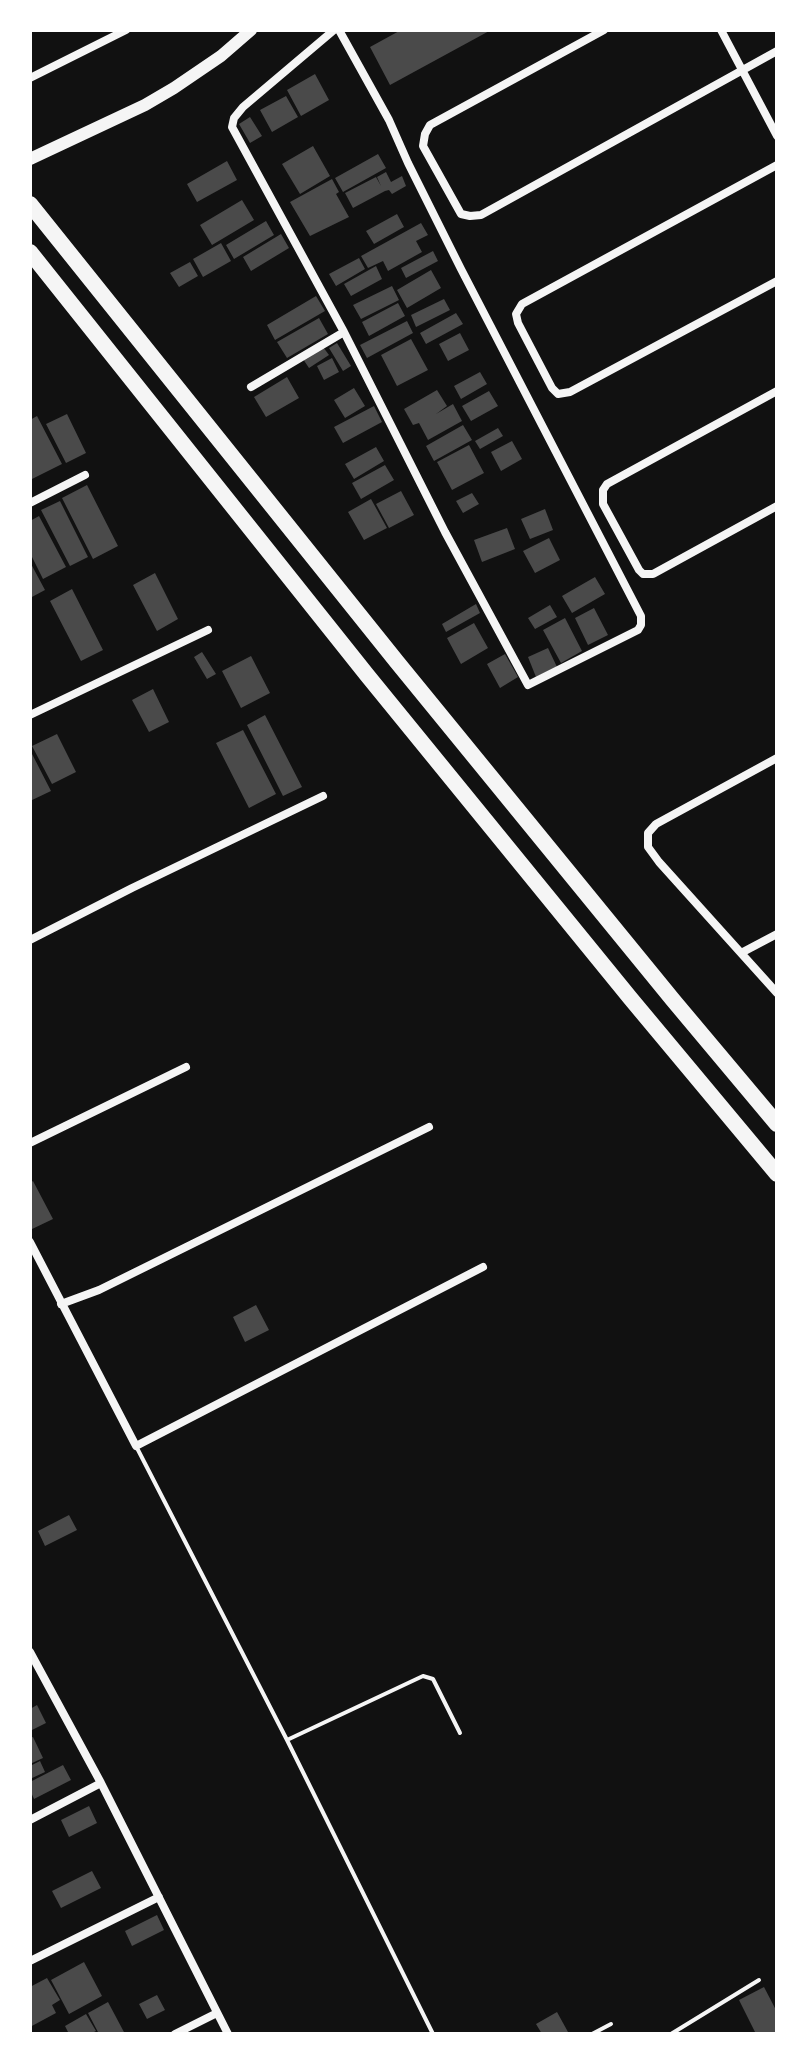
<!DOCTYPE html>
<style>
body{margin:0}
#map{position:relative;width:807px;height:2064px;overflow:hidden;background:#111;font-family:Literata,serif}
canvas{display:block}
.frame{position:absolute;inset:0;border:32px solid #fff;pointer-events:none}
</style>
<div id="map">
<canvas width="807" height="2064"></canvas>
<div class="frame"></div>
</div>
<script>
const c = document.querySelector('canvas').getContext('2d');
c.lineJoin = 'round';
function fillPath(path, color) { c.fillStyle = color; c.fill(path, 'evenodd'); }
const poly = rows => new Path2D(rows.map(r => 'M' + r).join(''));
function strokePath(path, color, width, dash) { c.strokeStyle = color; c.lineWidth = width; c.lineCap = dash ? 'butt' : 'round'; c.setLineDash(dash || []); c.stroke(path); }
const building = poly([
 [401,30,491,30,390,85,370,47],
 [315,74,329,100,301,116,287,90],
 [286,96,298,117,272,132,260,110],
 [250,117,262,136,250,143,239,124],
 [313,146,330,176,300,194,282,164],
 [378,154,386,168,343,192,335,178],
 [227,161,237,180,197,202,187,184],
 [386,172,391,182,402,176,406,186,392,194,389,190,385,191,353,208,345,193,376,177,381,186,377,177],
 [332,179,339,192,336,194,349,217,310,236,290,202],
 [242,200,254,220,212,245,200,225],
 [397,214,404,227,374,244,366,231],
 [266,221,274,235,234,259,226,245],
 [421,223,428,235,416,241,422,252,388,271,383,261,368,268,361,256],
 [281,234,289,248,251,271,243,257],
 [221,243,231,261,203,277,193,259],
 [433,251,438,261,406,278,401,268],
 [359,258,365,269,336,286,329,274],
 [190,262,198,276,179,287,170,273],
 [376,266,382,279,351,296,344,284],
 [431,270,441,288,407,308,397,290],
 [392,286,399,300,361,319,353,305],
 [316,296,325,311,275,340,267,325],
 [444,299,450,310,416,327,411,315],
 [398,303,405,316,369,336,362,322],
 [456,313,463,324,426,344,420,333],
 [319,318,328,334,287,358,277,342],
 [407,321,413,333,367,358,360,345],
 [460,333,469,350,448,361,439,344],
 [411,339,428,370,397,386,381,355],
 [337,343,351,366,343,371,329,348],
 [323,347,329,355,309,368,303,359],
 [332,358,339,372,324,380,317,366],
 [480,372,487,384,461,399,454,386],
 [287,377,299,398,266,417,254,397],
 [354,388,365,406,345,418,334,400],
 [437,390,447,406,436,414,453,404,462,421,428,440,419,423,413,425,404,409],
 [489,391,498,406,471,421,462,406],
 [374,406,382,422,343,443,334,427],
 [67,414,86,453,66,463,46,424],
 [37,416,62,464,30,480,30,420],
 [463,425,472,440,434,461,426,446],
 [498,428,503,436,480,449,475,441],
 [512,441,522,459,501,471,491,452],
 [469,445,484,473,452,490,437,462],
 [376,447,384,461,354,479,345,464],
 [385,465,394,480,361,499,352,483],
 [87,485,118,546,93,559,62,498],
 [401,491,414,515,389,528,376,504],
 [472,493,479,504,463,513,456,501],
 [371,499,387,528,364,540,348,512],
 [60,501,88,557,70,566,41,510],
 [545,509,553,530,530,539,521,519],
 [39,516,66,567,43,579,30,553,30,521],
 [507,528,515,549,482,562,474,540],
 [549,538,560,560,535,573,523,551],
 [30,562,45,590,30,598],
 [155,573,178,619,157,631,133,585],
 [595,577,605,594,572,613,562,596],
 [72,589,103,650,81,661,50,601],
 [476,604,480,613,446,632,442,624],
 [550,605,557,617,535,629,528,618],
 [594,608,608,635,588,645,575,618],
 [565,618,582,651,561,663,543,630],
 [474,623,488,648,461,664,447,638],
 [548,648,557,667,536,677,528,657],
 [202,652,216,674,207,679,194,657],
 [505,654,518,677,500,688,487,664],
 [251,656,270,693,241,708,222,671],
 [153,689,169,722,149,732,132,700],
 [265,715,302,787,283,796,247,725],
 [243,730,276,794,249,808,216,743],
 [57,734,76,772,52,784,32,746],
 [30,750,51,791,30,801],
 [33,1181,53,1219,30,1230,30,1183],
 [256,1305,269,1330,245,1342,233,1317],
 [69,1515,77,1530,45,1546,38,1531],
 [37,1705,46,1723,30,1731,30,1709],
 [33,1737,43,1758,30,1764,30,1738],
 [40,1761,45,1772,30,1779,30,1766],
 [63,1765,71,1780,34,1799,30,1790,30,1782],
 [89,1806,97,1823,69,1837,61,1820],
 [92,1871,101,1888,61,1908,52,1891],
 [157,1915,164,1930,132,1946,125,1931],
 [84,1962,102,1996,69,2014,51,1980],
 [47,1978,60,2000,52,2005,56,2013,30,2027,30,1987],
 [764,1987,777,2012,777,2034,756,2034,739,2000],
 [157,1995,165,2010,147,2019,139,2004],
 [108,2002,125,2034,99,2034,88,2013],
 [557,2012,568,2032,542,2034,536,2024],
 [86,2014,96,2031,90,2034,69,2034,65,2026]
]);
const service = poly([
 [136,1446,287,1740,433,2034],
 [287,1740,423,1676,433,1679,460,1733],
 [592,2034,611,2024],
 [671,2034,759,1980]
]);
const minor = poly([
 [334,30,243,107,234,118,232,127,344,332,445,532,528,685,638,630,641,625,641,616,461,269,408,163,389,120,339,30],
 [604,30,430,125,425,134,423,146,461,214,470,216,481,215,777,51],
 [721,30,777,136],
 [30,78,126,30],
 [777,165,522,304,516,314,518,323,552,388,558,394,570,392,777,281],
 [251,387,344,332],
 [777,391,607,484,603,490,603,504,639,570,643,574,653,574,777,506],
 [30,503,85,475],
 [30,715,208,630],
 [777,758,656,824,648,833,648,847,659,862,777,993],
 [30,940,132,888,323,796],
 [741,953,777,934],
 [30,1143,186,1067],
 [30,1242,136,1446,483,1267],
 [61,1304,99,1290,429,1127],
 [30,1652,101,1783,228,2034],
 [30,1820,101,1783],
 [30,1961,159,1897],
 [175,2034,217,2013]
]);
const secondary = poly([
 [30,159,145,105,174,88,221,56,251,30]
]);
const motorway = poly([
 [30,204,397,662,673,1000,777,1124],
 [30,252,367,675,631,999,777,1174]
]);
fillPath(building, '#4a4a4a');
strokePath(service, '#f5f5f5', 4);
strokePath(minor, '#f5f5f5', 8);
strokePath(secondary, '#f5f5f5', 12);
strokePath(motorway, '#f5f5f5', 16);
</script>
